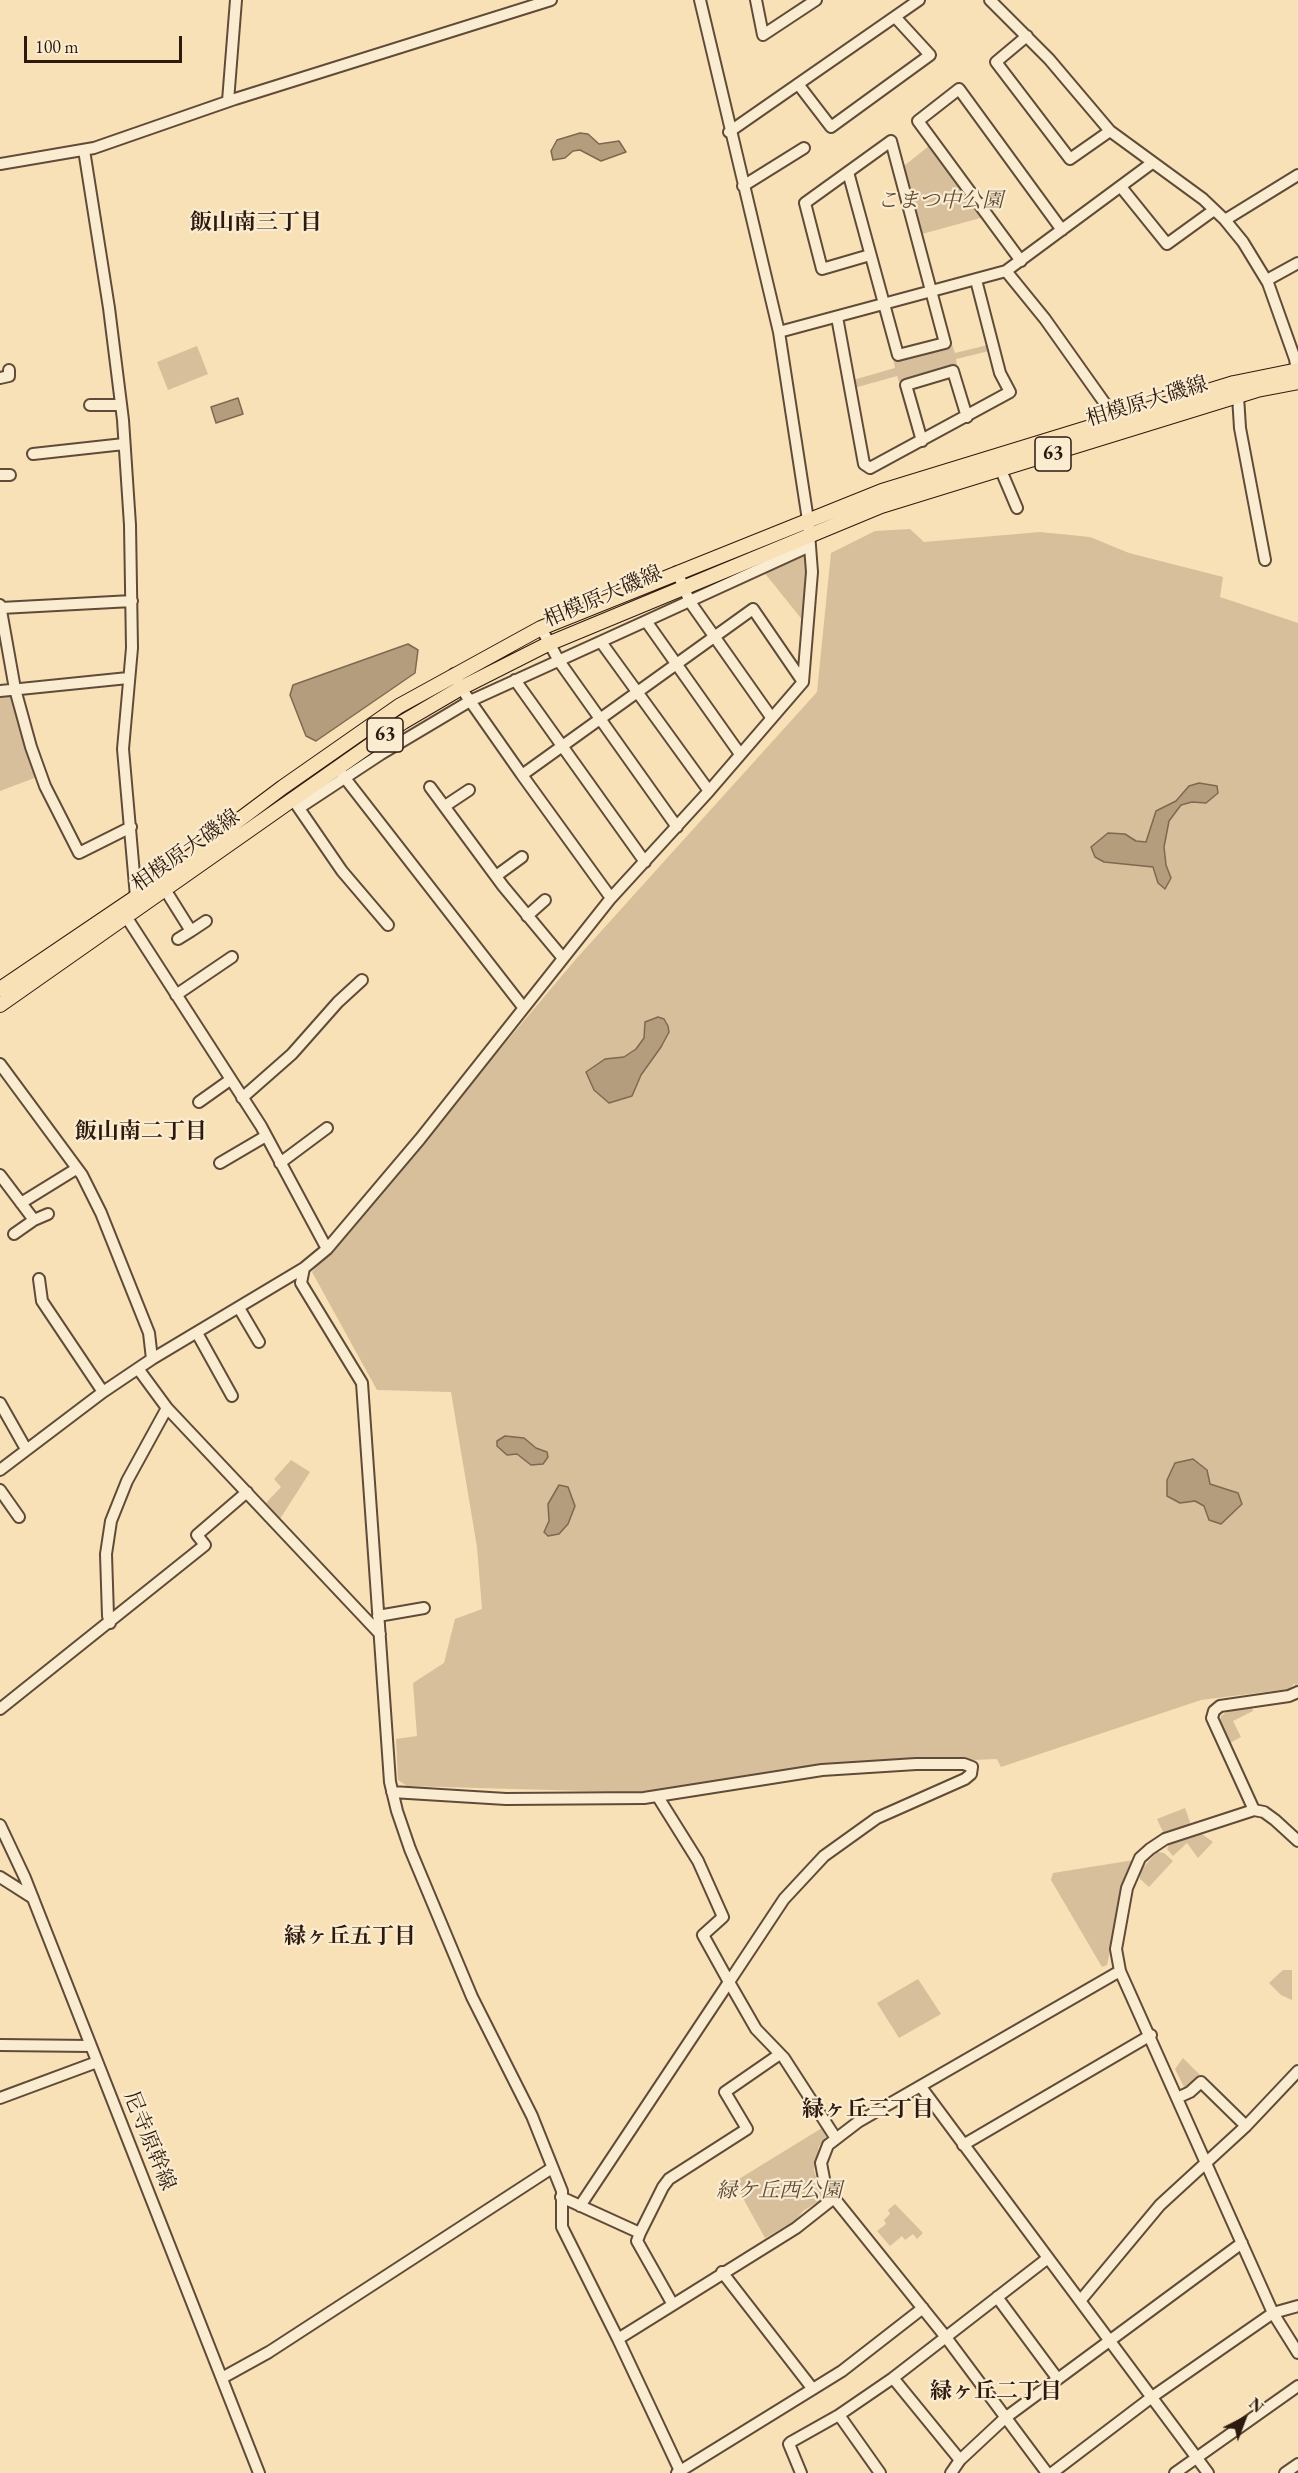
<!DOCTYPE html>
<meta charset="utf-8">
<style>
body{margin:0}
#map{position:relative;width:1298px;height:2473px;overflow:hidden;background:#f8e1b6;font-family:"EB Garamond",serif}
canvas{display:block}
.north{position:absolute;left:1214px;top:2389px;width:60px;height:60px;-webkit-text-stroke:4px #faecd0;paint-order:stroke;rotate:42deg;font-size:16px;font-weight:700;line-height:24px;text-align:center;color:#2e190f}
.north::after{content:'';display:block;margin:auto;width:21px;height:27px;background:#2e190f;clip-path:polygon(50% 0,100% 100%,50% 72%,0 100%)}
.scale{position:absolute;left:24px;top:36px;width:158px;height:27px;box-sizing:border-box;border:3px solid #2e190f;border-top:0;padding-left:8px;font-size:18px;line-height:21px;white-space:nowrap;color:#2e190f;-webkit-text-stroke:4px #faecd0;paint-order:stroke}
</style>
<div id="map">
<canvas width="1298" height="2473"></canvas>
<div class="north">N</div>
<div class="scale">100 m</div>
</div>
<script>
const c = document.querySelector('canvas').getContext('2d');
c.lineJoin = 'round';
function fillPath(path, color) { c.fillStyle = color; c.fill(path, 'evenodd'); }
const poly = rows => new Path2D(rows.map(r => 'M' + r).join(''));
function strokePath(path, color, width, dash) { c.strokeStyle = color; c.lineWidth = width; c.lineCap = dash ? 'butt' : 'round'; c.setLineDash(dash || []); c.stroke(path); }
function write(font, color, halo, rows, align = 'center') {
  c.font = font + ' "EB Garamond","Noto Serif JP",serif'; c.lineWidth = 4.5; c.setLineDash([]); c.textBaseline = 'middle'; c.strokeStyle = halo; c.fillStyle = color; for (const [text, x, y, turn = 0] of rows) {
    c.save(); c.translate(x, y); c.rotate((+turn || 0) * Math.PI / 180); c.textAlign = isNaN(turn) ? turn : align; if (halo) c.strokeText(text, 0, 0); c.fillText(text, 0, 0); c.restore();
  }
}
const green = poly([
 [930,145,984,217,922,234,904,166],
 [952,344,955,353,988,345,989,351,956,359,957,366,899,382,897,376,854,388,853,380,895,368,893,359],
 [197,346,208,374,168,390,157,362],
 [910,529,924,542,1040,532,1090,537,1129,553,1223,577,1220,597,1298,623,1298,1687,1295,1691,1295,1683,1289,1689,1201,1700,1001,1767,997,1759,824,1766,657,1793,407,1786,398,1780,396,1739,417,1736,413,1683,444,1663,455,1619,482,1609,477,1547,451,1392,377,1390,312,1272,576,959,817,692,831,553,875,531],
 [804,552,806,556,807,577,804,622,763,571],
 [8,693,13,697,37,777,0,791,0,694],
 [291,1460,310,1472,280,1519,265,1504,281,1487,274,1479],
 [1252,1708,1253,1711,1233,1721,1241,1737,1230,1743,1220,1722,1221,1716,1231,1709],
 [1185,1808,1190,1822,1189,1825,1166,1834,1163,1832,1157,1819],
 [1199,1832,1213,1842,1198,1858,1187,1843,1173,1856,1167,1849,1170,1842],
 [1157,1852,1164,1853,1173,1861,1149,1887,1140,1879,1140,1871],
 [1134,1860,1123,1891,1107,1965,1102,1967,1051,1880,1053,1873],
 [1283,1970,1292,1970,1292,2000,1281,1995,1269,1983],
 [918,1979,941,2014,899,2038,877,2003],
 [1183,2058,1201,2076,1188,2088,1184,2087,1175,2069],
 [822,2128,826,2137,819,2146,814,2170,823,2199,803,2211,796,2220,765,2238,734,2182],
 [895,2204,923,2233,917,2239,913,2234,905,2240,902,2236,890,2246,877,2231,886,2224,884,2220,890,2214,888,2210]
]);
const water = poly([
 [580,133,588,134,599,144,619,141,626,152,601,161,580,150,573,151,565,158,553,160,551,151,557,140,580,133],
 [238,398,243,414,216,423,211,407,238,398],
 [408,644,418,650,415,673,316,741,306,736,290,695,293,685,408,644],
 [1199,783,1217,786,1218,793,1206,803,1192,802,1181,805,1169,821,1164,847,1166,865,1171,878,1165,889,1158,883,1153,867,1104,862,1095,857,1091,847,1108,833,1125,834,1136,841,1146,842,1156,811,1176,801,1189,786,1199,783],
 [658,1017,664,1019,668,1026,669,1032,661,1047,641,1075,632,1096,609,1103,594,1090,586,1072,605,1059,624,1057,636,1049,644,1038,645,1022,658,1017],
 [505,1436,524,1438,536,1448,547,1452,548,1457,543,1464,531,1465,517,1454,507,1455,497,1446,497,1441,505,1436],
 [1193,1459,1207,1470,1210,1484,1238,1493,1242,1504,1221,1524,1209,1520,1204,1506,1195,1501,1180,1503,1167,1496,1167,1480,1175,1463,1193,1459],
 [559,1485,568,1487,575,1506,568,1524,559,1534,548,1536,544,1532,549,1521,548,1504,559,1485]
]);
const minor = poly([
 [756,0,763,35,816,0],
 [990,0,1049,59,1110,131,1203,199,1225,220,1243,242,1268,283,1295,359,1298,377],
 [1027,36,996,62,1070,159,1110,131],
 [798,84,831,127,930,55,896,18],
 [228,101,236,0],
 [729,132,919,0],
 [84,150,109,308,123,420,130,525,132,648,123,749,136,897,127,918,261,1126,327,1249],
 [0,164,94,148,235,99,551,0],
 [848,172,891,141,945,343,898,355,848,172,805,203,822,269,870,255],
 [743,186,804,148],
 [1121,187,1167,244,1214,210],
 [1225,220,1298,175],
 [1021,261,918,121,959,89,1062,230],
 [1006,271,1045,319,1116,419],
 [1267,280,1298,263],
 [837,317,864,464,870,468,1010,392,1000,373,976,280],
 [779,332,1006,271,1152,163],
 [0,378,9,376,9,370],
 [1238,396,1240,428,1265,560],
 [90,405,121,405],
 [922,441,906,385,953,371,967,417],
 [33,454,124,444],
 [1000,468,1017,508],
 [0,475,10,475],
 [677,572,690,602,771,717],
 [0,605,15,689,31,747,45,786,79,853,131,827],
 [1,608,132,601],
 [646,621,810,546],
 [541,628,559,661,677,827],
 [601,642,709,791],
 [454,674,461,688,522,775],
 [515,680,645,862],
 [0,691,128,678],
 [341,773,523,1007],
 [430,787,503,886,562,957],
 [296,804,342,871,388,925],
 [445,806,469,790],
 [299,808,381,754,470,701,646,621,740,754],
 [496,876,522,857],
 [166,891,191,931,206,921],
 [611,898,522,775,753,609,803,682],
 [527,916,545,900],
 [178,939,191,931],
 [176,995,232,957],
 [0,1064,82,1175,101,1213,149,1333,152,1359],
 [242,1098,292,1054,338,1002,362,980],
 [199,1102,230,1080],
 [220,1163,266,1136],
 [280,1163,327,1128],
 [0,1175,34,1220,14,1234],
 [21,1203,76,1169],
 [34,1220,48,1214],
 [304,1268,301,1283,362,1383,390,1782,397,1811,410,1849,472,1997,532,2116,562,2191,562,2227,618,2339,681,2473],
 [39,1279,42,1301,103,1392],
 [239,1308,259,1342],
 [197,1333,232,1396],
 [139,1370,167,1408,380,1634],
 [0,1403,26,1449],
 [0,1470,103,1392,152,1359,304,1268,327,1249,420,1139,611,898,709,791,803,682,812,572,808,520,779,332,700,0],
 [0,1490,19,1517],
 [378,1616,424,1608],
 [110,1623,108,1616,106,1554,111,1521,127,1481,167,1408],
 [0,1709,205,1545,197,1535,247,1492],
 [392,1792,506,1799,644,1798,822,1770,916,1764,964,1764,972,1767,971,1774,965,1779,877,1818,824,1856,784,1899,729,1982,756,2029,784,2058,835,2137],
 [1254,1810,1212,1718,1214,1711,1220,1706,1289,1696,1298,1692],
 [0,1825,25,1878,259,2473],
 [0,1877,33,1898],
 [1120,1971,1116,1949,1127,1888,1140,1858,1150,1849,1165,1839,1254,1810,1264,1812,1275,1820,1298,1841],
 [0,2045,91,2046],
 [921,2087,1208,2473],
 [0,2098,97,2062],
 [1177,2098,1190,2092,1201,2082,1246,2126],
 [963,2145,1151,2035],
 [561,2197,640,2233],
 [580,2206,729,1982,703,1935,723,1917,698,1861,658,1797],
 [722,2272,812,2388],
 [997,2297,1057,2378],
 [1080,2301,1160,2205,1246,2126,1298,2071],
 [672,2303,637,2241,640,2233,663,2187,669,2179,747,2129,725,2092,780,2054],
 [618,2339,796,2228,834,2198],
 [222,2378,269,2352,552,2168],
 [893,2378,960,2460],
 [839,2415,880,2473],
 [677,2473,842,2371,923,2308],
 [801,2473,789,2444,791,2442,839,2415,893,2378,1048,2258],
 [951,2473,960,2460,1005,2418,1242,2243],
 [1047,2473,945,2336,834,2198,825,2184,821,2163,828,2145,858,2122,1120,1971,1273,2313,1298,2353],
 [1052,2473,1152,2397,1273,2313,1298,2306],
 [1175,2473,1298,2386],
 [1285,2473,1298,2464]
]);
const major = poly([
 [0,989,136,897,283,787,399,706,541,628,882,491,1234,383,1298,370],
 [0,1005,403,722,461,688,548,644,881,506,1257,390,1298,382]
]);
const shields = [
 [1053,454,36],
 [385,735,36]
];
const shieldNames = [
 ["63",1053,454],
 ["63",385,735]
];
const parkNames = [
 ["こまつ中公園",940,201],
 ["緑ケ丘西公園",779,2191]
];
const streetNames = [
 ["相模原大磯線",1147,402,-17],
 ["相模原大磯線",603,597,-23],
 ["相模原大磯線",186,851,-35],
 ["尼寺原幹線",149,2141,68]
];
const neighbourhoodNames = [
 ["飯山南三丁目",256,223],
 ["飯山南二丁目",141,1132],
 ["緑ヶ丘五丁目",350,1937],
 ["緑ヶ丘三丁目",868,2110],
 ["緑ヶ丘二丁目",996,2392]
];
fillPath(green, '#d6bf9a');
fillPath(water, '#b39d7d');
strokePath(water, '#7e6851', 1.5);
strokePath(minor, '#604b39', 14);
strokePath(major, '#2e190f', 16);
strokePath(minor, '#faecd0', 10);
strokePath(major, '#f8e1b6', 14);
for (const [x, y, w] of shields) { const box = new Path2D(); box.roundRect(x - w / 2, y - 17, w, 34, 4.5); c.fillStyle = '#faecd0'; c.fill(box); strokePath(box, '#2e190f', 1.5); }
write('bold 20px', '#2e190f', null, shieldNames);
write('italic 21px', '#604b39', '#faecd0', parkNames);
write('21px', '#2e190f', '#faecd0', streetNames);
write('bold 22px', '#2e190f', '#faecd0', neighbourhoodNames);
</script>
